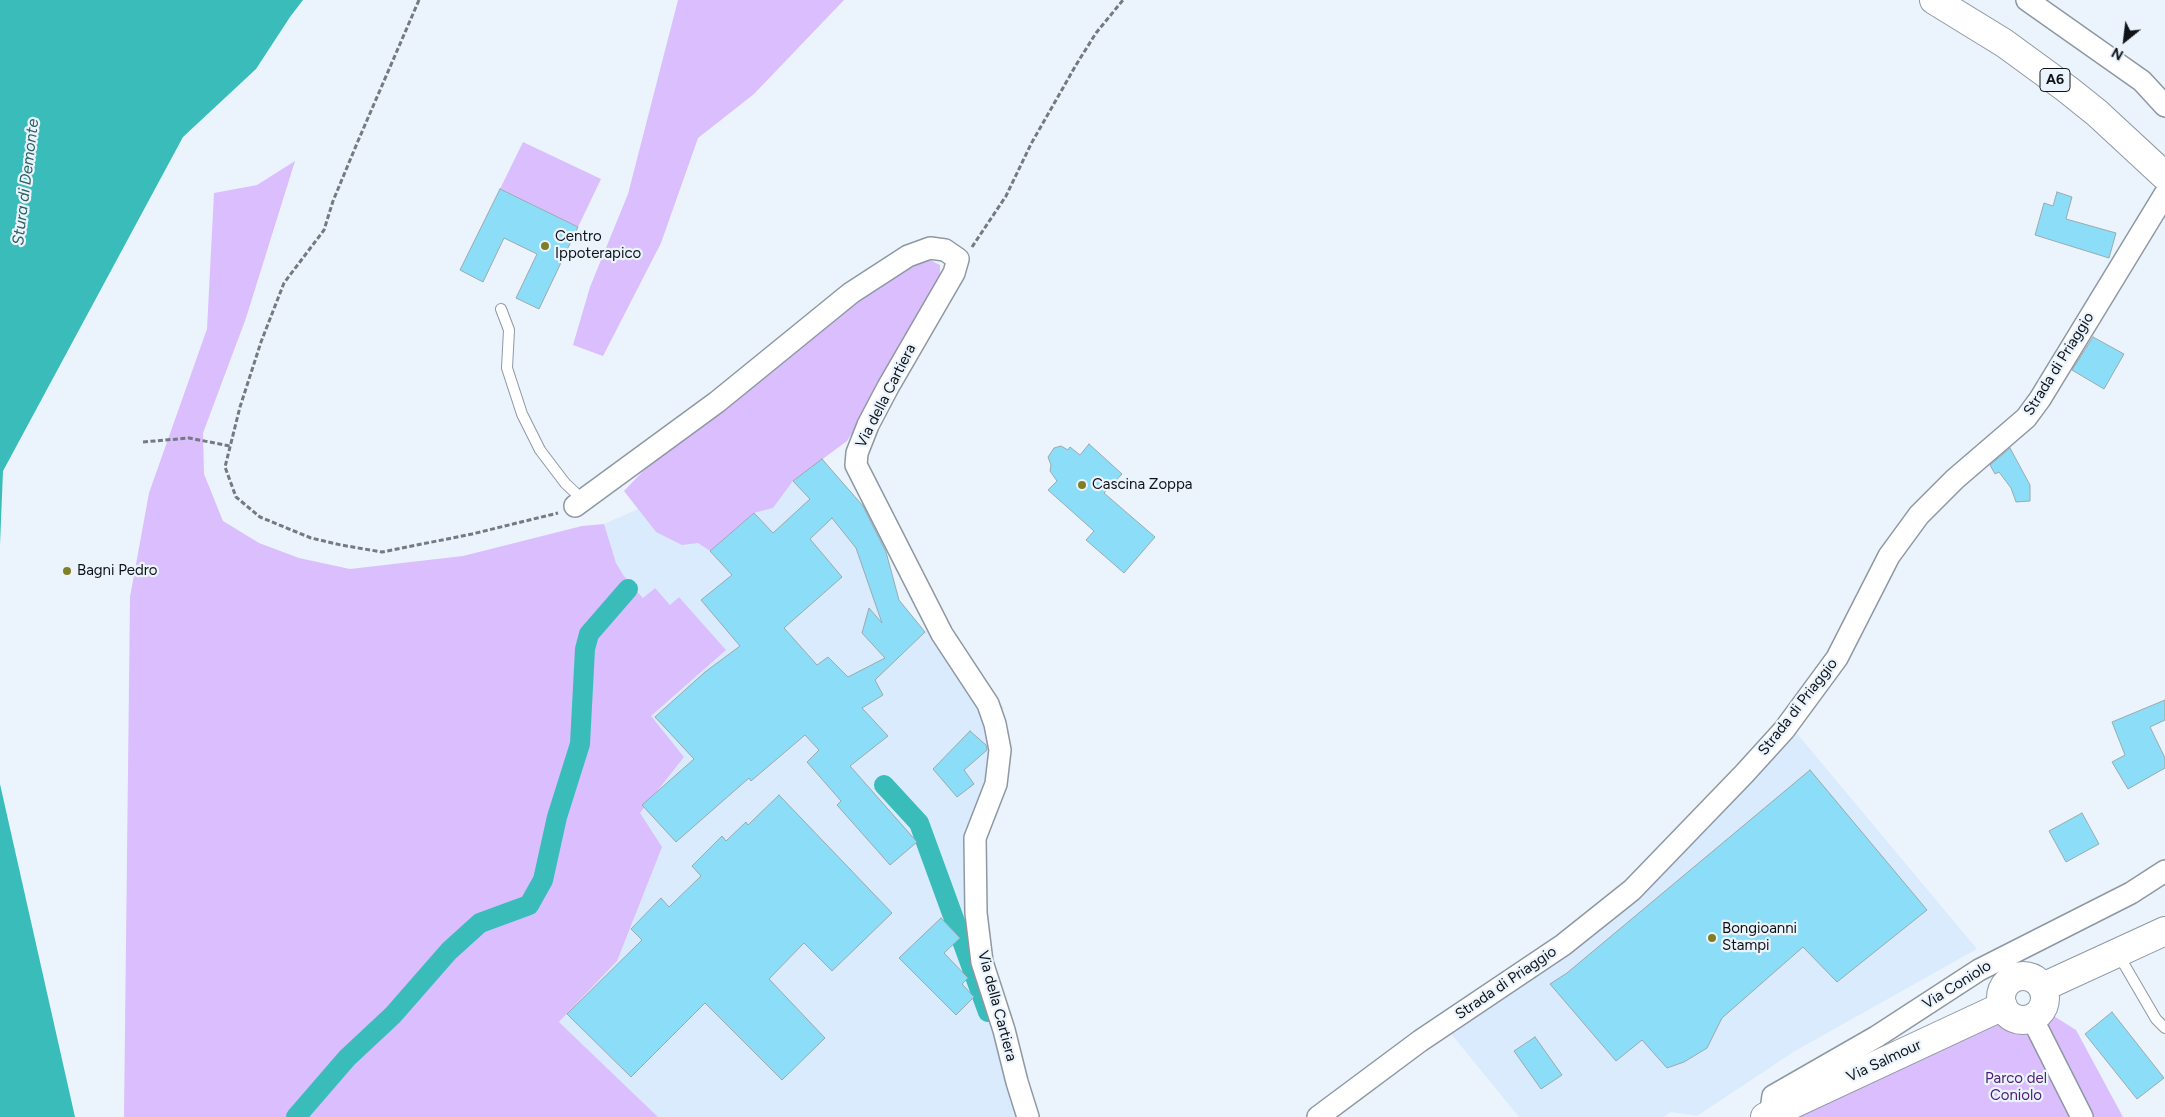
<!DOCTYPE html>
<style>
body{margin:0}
#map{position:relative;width:2165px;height:1117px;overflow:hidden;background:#ebf4fd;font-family:Figtree,sans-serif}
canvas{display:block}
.north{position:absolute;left:2100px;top:15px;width:50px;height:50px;-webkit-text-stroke:4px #ebf4fd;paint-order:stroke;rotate:209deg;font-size:14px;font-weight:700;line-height:20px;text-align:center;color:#0f1317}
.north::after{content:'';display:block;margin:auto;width:18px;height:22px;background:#0f1317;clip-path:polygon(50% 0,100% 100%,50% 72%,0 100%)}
</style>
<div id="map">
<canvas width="2165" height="1117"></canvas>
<div class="north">N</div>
</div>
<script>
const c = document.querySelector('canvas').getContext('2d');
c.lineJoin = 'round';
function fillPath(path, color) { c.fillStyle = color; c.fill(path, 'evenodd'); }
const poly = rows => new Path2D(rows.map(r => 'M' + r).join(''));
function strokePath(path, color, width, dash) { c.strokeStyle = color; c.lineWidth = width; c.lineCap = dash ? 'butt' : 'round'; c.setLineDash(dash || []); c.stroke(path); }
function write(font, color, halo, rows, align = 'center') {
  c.font = font + ' Figtree,sans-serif'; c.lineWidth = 4.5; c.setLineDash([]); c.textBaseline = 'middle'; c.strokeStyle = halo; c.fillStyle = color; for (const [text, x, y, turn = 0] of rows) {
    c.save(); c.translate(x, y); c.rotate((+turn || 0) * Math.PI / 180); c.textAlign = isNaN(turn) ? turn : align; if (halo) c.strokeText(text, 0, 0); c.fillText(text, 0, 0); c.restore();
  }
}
const built = poly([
 [822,459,879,524,899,600,925,632,945,622,1004,708,990,738,982,820,966,855,965,917,1004,1030,1030,1117,658,1117,559,1022,617,961,640,813,684,757,650,717,726,650,679,597,670,605,654,588,644,598,624,576,616,563,604,524,638,509,656,532,698,543,710,551,754,513,773,508,793,481],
 [1784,718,1977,949,1795,1051,1697,1116,1671,1112,1664,1117,1519,1117,1439,1019,1517,966,1630,882]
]);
const green = poly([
 [678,0,844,0,754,94,698,138,661,243,603,356,573,345,590,287,628,194],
 [523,142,601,179,578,227,500,189],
 [295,161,246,318,203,433,204,474,223,521,259,543,299,558,350,569,463,556,582,526,604,524,616,563,624,576,643,598,655,588,670,605,679,597,726,650,651,716,684,757,640,813,662,847,617,961,559,1022,658,1117,124,1117,130,597,149,493,207,329,214,193,257,185],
 [930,260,940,265,940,274,881,388,847,441,793,481,773,508,754,513,710,551,698,543,682,545,656,532,624,491,649,465,806,340,903,269],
 [2038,1006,2076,1030,2123,1117,1792,1117]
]);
const water = poly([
 [0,0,303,0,290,17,256,69,183,137,3,471,0,545],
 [0,784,75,1117,0,1117]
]);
const canal = poly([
 [884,785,919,823,988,1012],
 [296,1117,347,1058,393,1015,449,951,480,923,529,905,543,880,557,817,580,744,585,649,589,634,628,589]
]);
const building = poly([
 [500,189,578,227,539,309,516,298,537,254,504,238,483,282,460,270,500,189],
 [2057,192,2072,197,2066,219,2116,233,2109,258,2035,235,2044,203,2053,206,2057,192],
 [2093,337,2124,354,2104,389,2072,370,2093,337],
 [1089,444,1122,474,1104,493,1155,537,1124,573,1086,540,1094,531,1048,490,1057,481,1050,471,1051,465,1048,457,1054,448,1061,446,1068,450,1070,447,1080,455,1089,444],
 [2010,448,2030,485,2030,501,2016,502,2011,488,1999,472,1995,474,1990,465,2010,448],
 [822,459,863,506,886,552,899,600,925,632,875,680,883,695,862,708,888,736,850,766,917,842,890,865,837,805,841,801,807,762,819,750,805,735,751,781,749,778,676,842,642,805,694,759,655,717,705,672,740,646,701,600,732,575,710,551,754,513,773,533,810,499,793,481,822,459],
 [832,518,856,548,882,623,869,608,862,633,885,658,848,677,828,657,817,665,784,628,842,577,810,539,832,518],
 [2165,700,2165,720,2150,727,2165,758,2165,768,2128,789,2112,762,2125,755,2112,722,2165,700],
 [970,731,986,745,987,750,964,770,974,784,957,797,933,769,970,731],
 [1810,770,1927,910,1837,982,1803,947,1722,1018,1707,1048,1684,1062,1667,1068,1642,1040,1616,1061,1550,984,1567,973,1810,770],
 [779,795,892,913,832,971,804,943,769,979,825,1038,782,1080,705,1003,631,1077,567,1014,642,940,631,929,661,898,669,907,701,876,692,866,722,836,726,841,746,822,748,825,779,795],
 [2082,813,2099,844,2066,862,2049,831,2082,813],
 [941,918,960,938,944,953,968,978,962,984,974,997,956,1015,899,958,941,918],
 [2112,1012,2164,1078,2137,1099,2085,1034,2112,1012],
 [1535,1037,1562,1075,1541,1089,1514,1051,1535,1037]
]);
const path = poly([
 [419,0,358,141,333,201,324,230,284,283,261,342,240,407,225,467,236,497,260,517,311,538,341,545,382,552,472,534,558,513],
 [972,247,1006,196,1031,144,1076,65,1096,33,1123,0],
 [143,442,189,438,230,446]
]);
const service = poly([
 [501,309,509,330,507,368,522,414,540,450,565,483,583,500],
 [2118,954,2156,1019,2165,1028]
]);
const minor = poly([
 [2027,0,2142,81,2165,106],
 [575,506,717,402,851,293,908,256,930,248,945,250,958,259,954,273,888,387,868,425,857,453,856,465,942,634,988,704,995,724,1000,750,996,784,975,838,976,913,982,962,1004,1030,1017,1082,1028,1117],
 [2032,1018,2082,1117],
 [1318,1117,1420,1041,1563,945,1632,890,1744,774,1784,730,1837,658,1889,556,1919,515,1955,479,2026,418,2040,399,2165,194],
 [1770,1117,1773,1096,1876,1037,1979,970,2131,893,2165,871]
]);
const secondary = poly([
 '2001 998a22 22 0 1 1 44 0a22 22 0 1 1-44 0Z',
 [2043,987,2165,931],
 [1765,1117,2003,1006]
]);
const motorway = poly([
 [1934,0,2004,43,2067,89,2097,113,2165,176]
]);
const markers = [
 [545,246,5,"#7f7f27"],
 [1082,485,5,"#7f7f27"],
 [67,571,5,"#7f7f27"],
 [1712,938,5,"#7f7f27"]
];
const shields = [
 [2055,80,30]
];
const shieldNames = [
 ["A6",2055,80]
];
const poiNames = [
 ["Centro",555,237],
 ["Ippoterapico",555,254],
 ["Cascina Zoppa",1092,485],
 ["Bagni Pedro",77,571],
 ["Bongioanni",1722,929],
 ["Stampi",1722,946]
];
const streetNames = [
 ["Strada di Priaggio",2059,364,-58],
 ["Via della Cartiera",886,396,-63],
 ["Strada di Priaggio",1798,707,-52],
 ["Strada di Priaggio",1506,983,-34],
 ["Via Coniolo",1957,985,-32],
 ["Via della Cartiera",997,1006,75],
 ["Via Salmour",1884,1061,-25]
];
const parkNames = [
 ["Parco del",2016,1079],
 ["Coniolo",2016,1096]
];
const waterNames = [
 ["Stura di Demonte",26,182,-83]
];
fillPath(built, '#daebfd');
fillPath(green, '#dabefd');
fillPath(water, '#3abcba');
strokePath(canal, '#3abcba', 20);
fillPath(building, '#8bddf8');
strokePath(building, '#9aaab0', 1);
strokePath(service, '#8e98a3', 12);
strokePath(minor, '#8e98a3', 24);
strokePath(secondary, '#8e98a3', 30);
strokePath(motorway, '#8e98a3', 30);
strokePath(path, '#747a80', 3, [5, 2.5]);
strokePath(service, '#fff', 10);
strokePath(minor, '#fff', 21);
strokePath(secondary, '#fff', 28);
strokePath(motorway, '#fff', 28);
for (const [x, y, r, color] of markers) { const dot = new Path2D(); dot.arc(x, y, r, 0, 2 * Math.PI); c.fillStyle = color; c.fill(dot); strokePath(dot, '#ebf4fd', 2); }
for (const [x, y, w] of shields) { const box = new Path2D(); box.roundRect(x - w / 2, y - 11.5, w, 23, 4); c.fillStyle = '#ebf4fd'; c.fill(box); strokePath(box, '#0f1317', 1); }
write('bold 14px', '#0f1317', null, shieldNames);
write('15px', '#0f1317', '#ebf4fd', poiNames, 'left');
write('15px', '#0f1317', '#ebf4fd', streetNames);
write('15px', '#4f2076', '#ebf4fd', parkNames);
write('italic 16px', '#2c6160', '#ebf4fd', waterNames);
</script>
